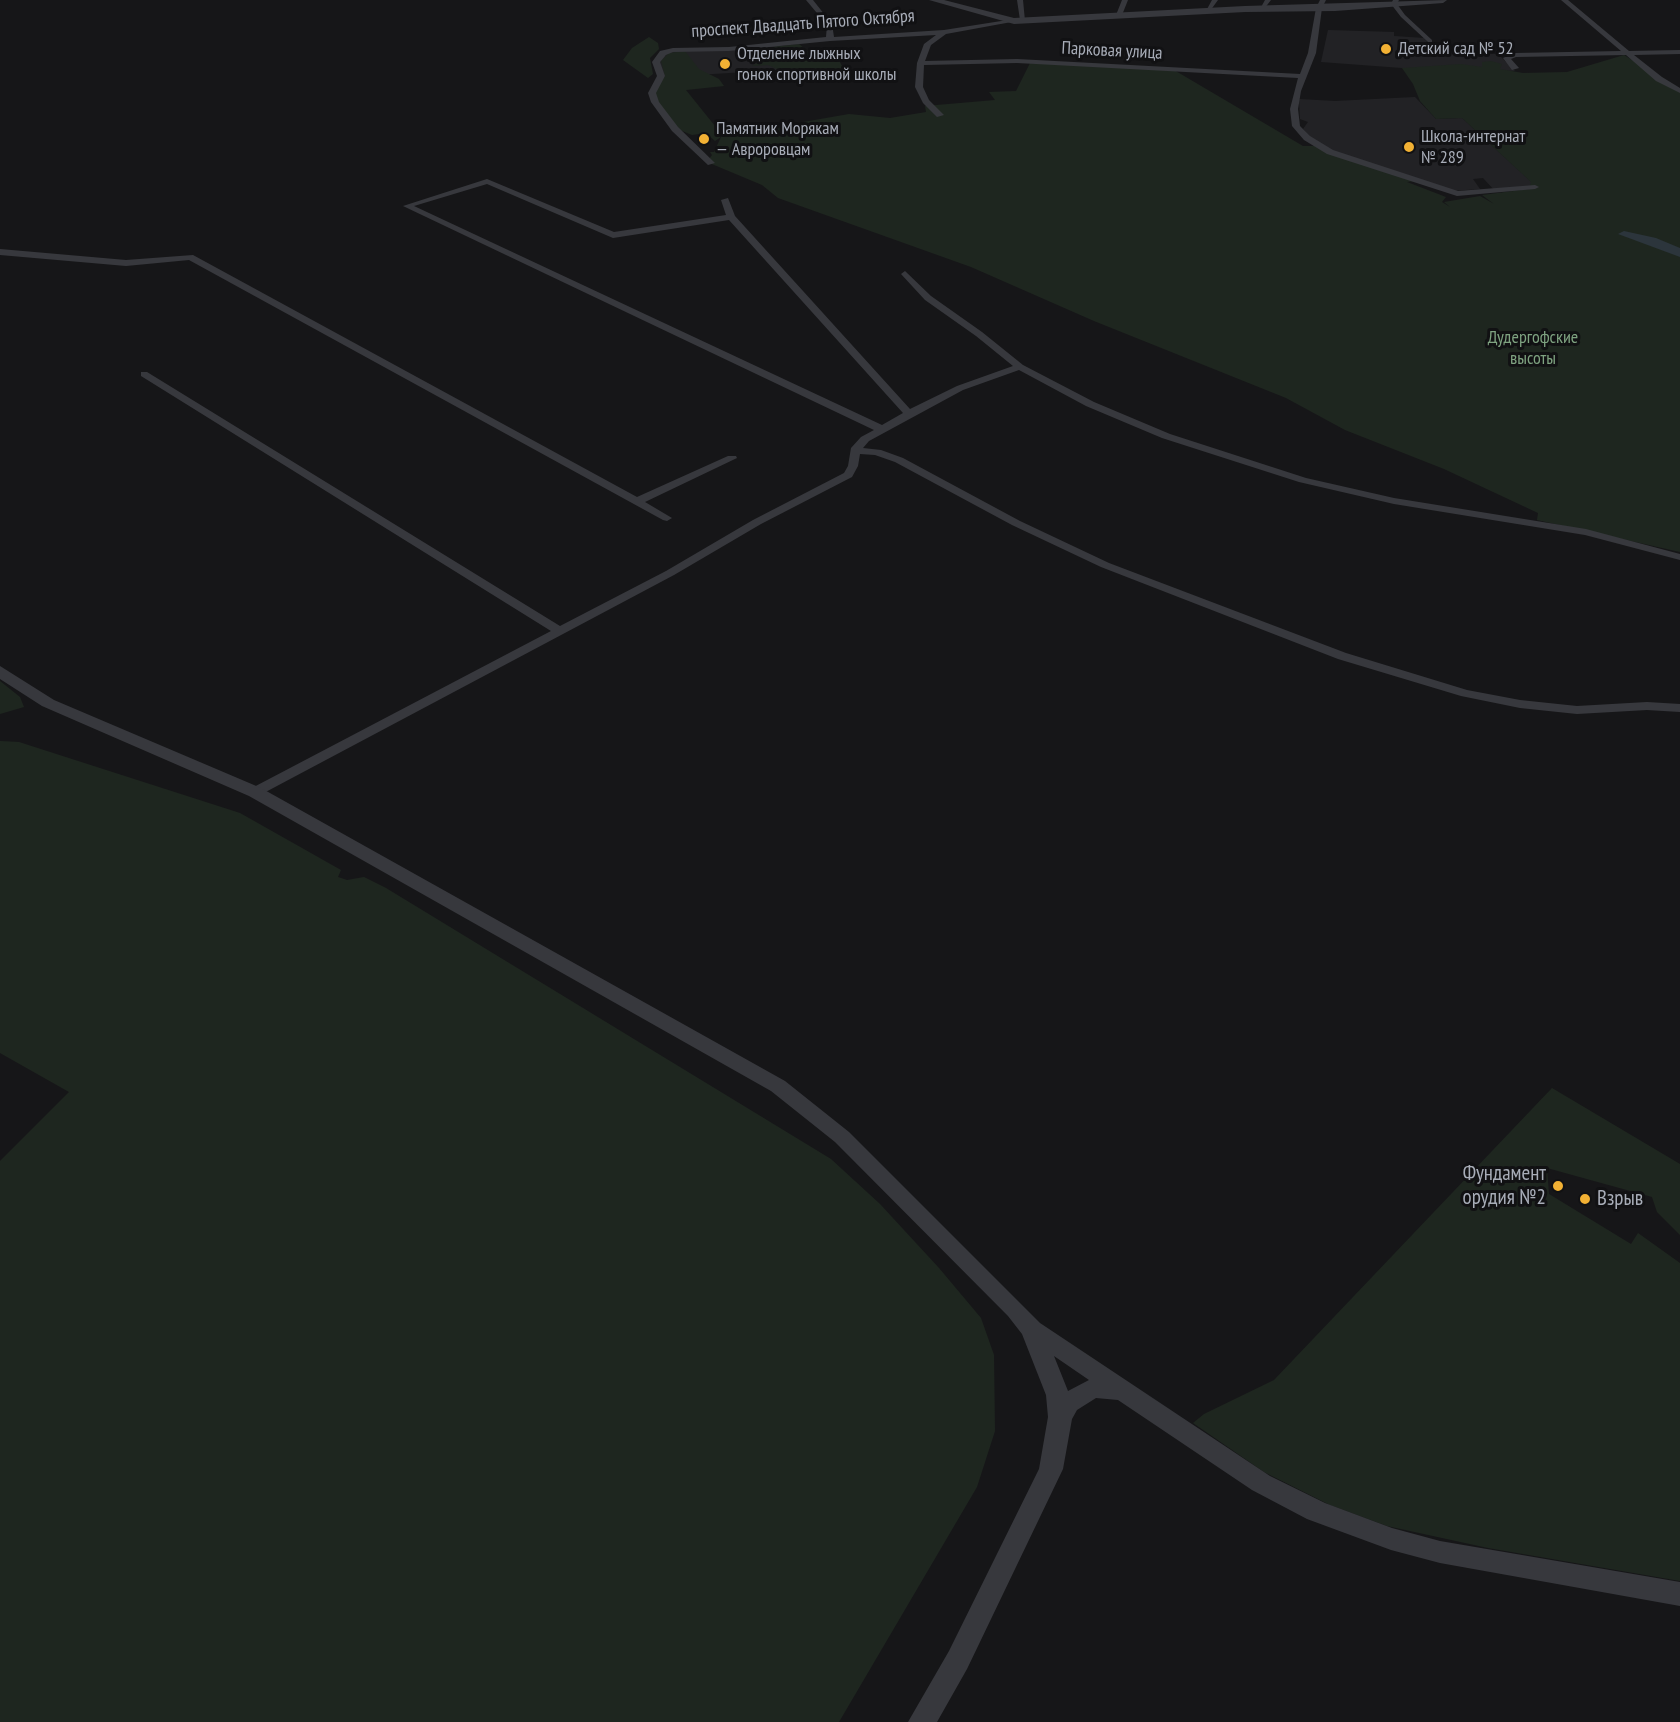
<!DOCTYPE html>
<meta charset="utf-8">
<style>
body{margin:0}
canvas{display:block;background:#161618}
</style>
<canvas width="1680" height="1722"></canvas>
<script>
const c = document.querySelector('canvas').getContext('2d');
c.lineJoin = 'round';
function fillPath(path, color) { c.fillStyle = color; c.fill(path, 'evenodd'); }
const poly = rows => new Path2D(rows.map(r => 'M' + r).join(''));
function strokePath(path, color, width, dash) { c.strokeStyle = color; c.lineWidth = width; c.lineCap = dash ? 'butt' : 'round'; c.setLineDash(dash || []); c.stroke(path); }
function write(font, color, halo, rows, align = 'center') {
  c.font = font + ' "PT Sans Narrow",sans-serif'; c.lineWidth = 6; c.setLineDash([]); c.textBaseline = 'middle'; c.strokeStyle = halo; c.fillStyle = color; for (const [text, x, y, turn = 0] of rows) {
    c.save(); c.translate(x, y); c.rotate((+turn || 0) * Math.PI / 180); c.textAlign = isNaN(turn) ? turn : align; if (halo) c.strokeText(text, 0, 0); c.fillText(text, 0, 0); c.restore();
  }
}
const built = poly([
 [1328,30,1394,32,1394,36,1424,38,1428,43,1442,43,1455,54,1498,54,1515,71,1402,68,1321,62],
 [776,45,793,69,665,77,659,60,673,51],
 [1415,97,1436,119,1462,118,1539,189,1496,192,1483,178,1473,179,1480,189,1452,191,1332,151,1310,137,1303,129,1308,122,1300,119,1299,99,1335,101]
]);
const green = poly([
 [649,37,658,43,659,49,650,58,653,74,648,78,623,60,632,48],
 [799,44,821,62,840,62,842,66,839,74,831,76,779,70,768,65,752,66,762,60,754,49],
 [685,51,699,69,719,79,724,86,686,90,723,136,849,114,890,118,926,112,925,106,995,100,989,92,1016,91,1030,63,1174,70,1303,146,1315,146,1414,181,1407,182,1446,197,1442,202,1450,207,1444,202,1480,196,1494,204,1482,195,1529,189,1531,182,1462,118,1436,119,1420,101,1413,84,1402,68,1461,64,1482,67,1482,62,1491,61,1502,64,1500,69,1523,73,1567,72,1624,55,1680,90,1680,552,1537,520,1538,513,1444,469,1345,430,1286,398,1094,321,971,267,778,198,762,185,707,162,712,155,710,152,714,152,721,137,715,141,706,133,692,135,675,128,653,94,665,76,661,61,669,53],
 [0,681,20,697,24,707,0,714],
 [0,741,19,742,240,813,341,870,338,877,347,880,364,877,386,888,831,1159,880,1204,939,1268,981,1318,994,1355,995,1431,977,1487,839,1722,0,1722,0,1161,69,1092,0,1053],
 [1552,1088,1680,1164,1680,1235,1657,1212,1652,1197,1547,1168,1549,1194,1631,1244,1638,1233,1680,1263,1680,1581,1488,1548,1387,1526,1330,1505,1264,1472,1193,1423,1204,1414,1274,1380]
]);
const water = poly([
 [1624,231,1656,238,1680,248,1680,257,1618,234]
]);
const minor = poly([
 [806,0,813,0,832,24,834,37,944,30,1014,19,1017,21,946,34,931,45,925,61,1017,59,1300,74,1308,53,1316,8,1320,0,1326,0,1322,8,1316,53,1301,91,1298,109,1300,126,1310,136,1333,150,1458,191,1535,185,1539,187,1535,189,1457,196,1327,154,1304,140,1292,126,1290,109,1298,78,1017,63,924,65,923,87,929,100,944,115,937,117,923,103,915,87,917,63,924,44,936,35,830,41,729,51,673,52,666,55,660,62,665,76,656,93,659,102,678,127,715,163,708,165,672,131,651,102,648,93,657,76,652,62,660,51,673,48,729,47,826,37,827,25,806,0],
 [1017,0,1023,0,1025,21,1020,20,1017,0],
 [1122,0,1128,0,1122,15,1119,17,1116,15,1122,0],
 [1212,0,1218,0,1210,11,1206,11,1212,0],
 [1265,0,1271,0,1264,9,1260,9,1265,0],
 [1393,0,1399,0,1397,4,1405,15,1432,40,1432,42,1428,42,1401,17,1391,4,1393,0],
 [1561,0,1568,0,1629,51,1680,50,1680,54,1634,55,1662,77,1680,88,1680,93,1656,81,1626,55,1516,57,1511,59,1519,68,1512,70,1503,58,1515,53,1621,51,1561,0],
 [487,179,614,232,726,215,721,200,728,198,735,216,910,409,957,386,1013,366,976,336,925,300,901,274,905,271,931,296,982,332,1023,365,1094,402,1170,434,1306,478,1394,498,1586,529,1680,554,1680,560,1585,535,1394,504,1299,482,1162,438,1086,406,1019,370,963,390,869,441,863,448,881,450,903,458,1020,521,1109,563,1346,653,1467,690,1520,700,1577,706,1647,702,1680,704,1680,712,1647,710,1577,714,1520,708,1461,696,1338,659,1101,567,1012,525,895,462,875,455,860,454,858,466,852,477,761,524,674,575,260,795,250,795,249,792,250,789,551,631,141,376,141,372,147,372,560,626,666,571,753,520,844,473,848,466,851,448,861,437,874,430,403,206,487,179],
 [487,184,613,238,729,220,903,413,882,425,414,206,487,184],
 [0,249,126,260,193,255,637,497,728,456,736,456,737,458,645,502,672,518,667,521,663,520,189,260,126,266,0,255,0,249]
]);
const tertiary = poly([
 [929,0,944,0,1014,18,1245,6,1447,0,1443,3,1335,11,1245,12,1014,24,929,0],
 [0,666,54,700,261,788,785,1081,849,1132,1040,1323,1270,1476,1325,1503,1392,1528,1440,1541,1680,1582,1680,1606,1440,1563,1391,1550,1307,1519,1252,1490,1118,1400,1096,1398,1077,1410,1072,1419,1063,1469,967,1669,937,1722,908,1722,949,1651,1039,1469,1048,1417,1046,1395,1022,1334,1008,1316,835,1142,771,1091,249,796,42,706,0,679,0,666],
 [1054,1356,1089,1380,1068,1391,1054,1356]
]);
const markers = [
 [1386,49,6,"#f2b134"],
 [725,64,6,"#f2b134"],
 [704,139,6,"#f2b134"],
 [1409,147,6,"#f2b134"],
 [1558,1186,6,"#f2b134"],
 [1585,1199,6,"#f2b134"]
];
const farStreetnames = [
 ["проспект Двадцать Пятого Октября",803,24,-4],
 ["Парковая улица",1112,51,3]
];
const farPoinames = [
 ["Детский сад № 52",1398,49],
 ["Отделение лыжных",737,54],
 ["гонок спортивной школы",737,75],
 ["Памятник Морякам",716,129],
 ["— Авроровцам",716,150],
 ["Школа-интернат",1421,137],
 ["№ 289",1421,158]
];
const farParknames = [
 ["Дудергофские",1533,338],
 ["высоты",1533,359]
];
const poiNames = [
 ["Фундамент",1546,1174],
 ["орудия №2",1546,1198],
 ["Взрыв",1597,1199,"left"]
];
fillPath(built, '#222225');
fillPath(green, '#1e261f');
fillPath(water, '#2c353c');
fillPath(minor, '#37383d');
fillPath(tertiary, '#37383d');
for (const [x, y, r, color] of markers) { const dot = new Path2D(); dot.arc(x, y, r, 0, 2 * Math.PI); c.fillStyle = color; c.fill(dot); strokePath(dot, '#111113', 2); }
write('18px', '#a8adb8', '#111113', farStreetnames);
write('18px', '#a8adb8', '#111113', farPoinames, 'left');
write('18px', '#7fa381', '#111113', farParknames);
write('21px', '#a8adb8', '#111113', poiNames, 'right');
</script>
